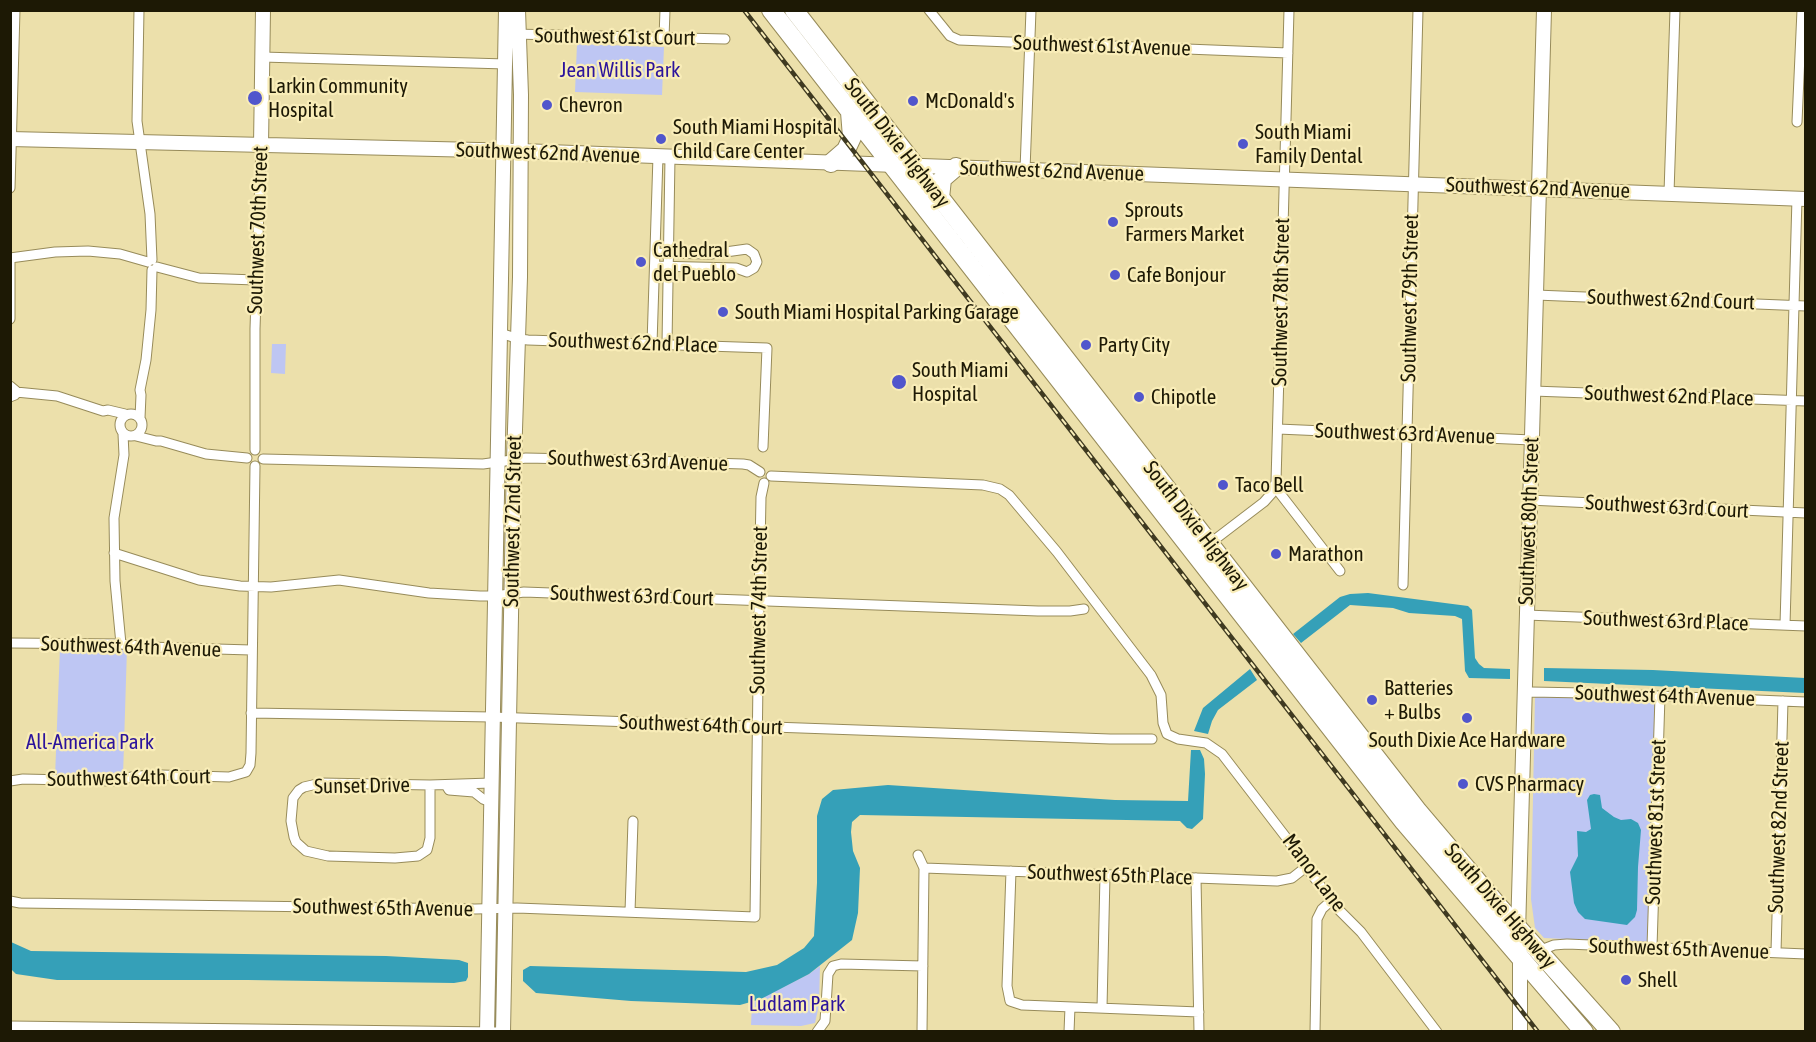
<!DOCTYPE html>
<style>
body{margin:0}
#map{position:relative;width:1816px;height:1042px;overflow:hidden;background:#ece0ab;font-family:"Asap Condensed",sans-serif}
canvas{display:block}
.frame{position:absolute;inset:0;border:12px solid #1d1905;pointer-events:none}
</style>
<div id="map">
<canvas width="1816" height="1042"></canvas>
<div class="frame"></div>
</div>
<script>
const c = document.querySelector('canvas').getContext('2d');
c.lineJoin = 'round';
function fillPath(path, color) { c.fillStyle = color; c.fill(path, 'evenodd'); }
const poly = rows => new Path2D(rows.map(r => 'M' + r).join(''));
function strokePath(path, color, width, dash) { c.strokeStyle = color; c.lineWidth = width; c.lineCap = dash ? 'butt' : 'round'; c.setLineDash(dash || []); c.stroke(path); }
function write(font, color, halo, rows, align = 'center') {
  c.font = font + ' "Asap Condensed",sans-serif'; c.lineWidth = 4.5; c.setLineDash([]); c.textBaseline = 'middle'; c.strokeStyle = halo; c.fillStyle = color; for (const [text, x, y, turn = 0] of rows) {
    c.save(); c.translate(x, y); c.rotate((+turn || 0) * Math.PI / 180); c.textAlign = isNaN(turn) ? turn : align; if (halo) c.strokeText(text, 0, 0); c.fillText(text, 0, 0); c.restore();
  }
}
const green = poly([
 [577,44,664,47,662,95,575,92],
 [272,344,286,344,285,374,271,373],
 [60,647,127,648,123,776,55,777],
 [1535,695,1655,701,1647,943,1544,938,1535,928,1531,899],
 [820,966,819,1005,815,1023,801,1026,751,1025,752,1003,809,974]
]);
const water = poly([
 [1368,593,1468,606,1472,610,1475,658,1479,664,1484,668,1510,669,1510,679,1469,678,1465,671,1462,619,1455,616,1409,613,1393,608,1350,605,1301,643,1293,634,1340,597,1350,594],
 [1544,668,1653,670,1805,678,1805,693,1544,681],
 [1250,669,1257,680,1218,710,1212,721,1208,734,1194,731,1203,708],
 [1191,750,1200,750,1204,759,1205,774,1203,819,1192,829,1187,828,1180,821,860,815,852,822,851,832,853,851,860,868,858,913,852,940,809,974,761,999,740,1005,631,1001,536,993,523,981,523,970,530,966,746,972,777,965,804,948,814,936,817,883,817,816,822,799,833,790,888,785,1115,800,1188,801],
 [1594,794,1600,795,1602,808,1614,817,1621,820,1631,819,1638,823,1641,830,1638,867,1637,910,1635,917,1627,925,1585,919,1578,912,1574,903,1570,872,1578,856,1577,831,1586,832,1591,829,1587,800,1590,795],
 [11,942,31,951,386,956,459,960,468,963,468,977,466,981,454,983,248,980,57,980,16,974,11,969]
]);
const street = poly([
 [139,10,137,121,150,214,152,260],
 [929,10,950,36,959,40,1288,53],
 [514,34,725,39],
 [664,38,665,10],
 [262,57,506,64],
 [1797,122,1802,10],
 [1025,170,1031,10],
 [10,188,15,10],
 [1669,193,1675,10],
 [10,258,55,252,88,251,120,254,148,262],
 [10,261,10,319],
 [655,266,736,268,747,272,754,268,757,262,754,254,747,249,711,254,655,253],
 [157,267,199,278,256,280],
 [1536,295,1806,306],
 [500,333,519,339,528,340,767,348,763,447],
 [652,344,658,156],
 [667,344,670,157],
 [10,386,16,391,15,395,10,397],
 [1533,391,1806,401],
 [16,392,57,396,103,411,108,410,125,414],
 '120 425a11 11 0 1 1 22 0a11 11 0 1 1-22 0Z',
 [140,418,141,395,140,390,146,360,151,310,152,270],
 [1278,429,1532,440],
 [136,436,156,441,161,441,206,454,247,458],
 [255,450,255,329,261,145],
 [263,459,483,464,526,458,619,460,743,464,749,465,760,472],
 [771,476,983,485,1000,489,1009,495,1057,552,1151,675,1161,695,1163,723,1167,734,1178,739,1206,743,1222,754,1285,836,1306,867,1339,910,1361,932,1437,1032],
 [1275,487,1340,571],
 [1529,500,1806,513],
 [1209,544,1264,502,1272,493,1276,482,1289,10],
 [114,553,199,580,240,586,271,587,339,580,429,593,480,596,495,596,524,592,1038,611,1070,611,1084,609],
 [1403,585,1418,10],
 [1526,615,1806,626],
 [1785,625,1797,198],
 [10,643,121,644,148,647,251,650],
 [121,644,115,581,114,518,124,455,123,434],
 [1524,694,1531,692,1585,693,1806,702],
 [251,713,492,717,1110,739,1152,739],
 [10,781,23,779,112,781,137,776,162,775,229,777,246,772,250,765,251,753,255,466],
 [321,783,430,785,430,838,427,850,418,856,395,858,328,856,306,851,296,842,294,837,291,821,293,798,299,790,304,787,321,783],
 [430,785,491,783],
 [446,785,449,790,474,792,483,799,491,802],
 [918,855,924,868,922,1032],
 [924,868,1277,881,1292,878,1306,867],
 [1011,871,1007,986,1010,1001,1022,1005,1199,1012],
 [1196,878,1199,1032],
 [10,901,20,903,475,909,517,908,755,917,759,601,761,497,764,483],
 [630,912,633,821],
 [1652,947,1660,696],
 [1536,952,1554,945,1567,944,1806,954],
 [1776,952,1783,701],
 [1102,1008,1105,875],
 [10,1026,497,1032],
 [817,1032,825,1021,828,974,833,966,841,964,923,966],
 [1069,1032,1070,1007],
 [1315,1032,1317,919,1322,909,1332,900]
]);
const secondary = poly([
 [10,139,521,151,1806,199],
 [261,145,263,10],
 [1518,932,1544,10],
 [487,1032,506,10],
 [503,1032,514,460,520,277,521,95,518,10],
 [1520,1032,1520,954]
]);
const highway = poly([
 [771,10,1404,822,1584,1032],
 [794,10,1417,810,1501,909,1611,1032],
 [831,163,846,150,852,137,850,112],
 [940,198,942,179,956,167]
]);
const rail = poly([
 [744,10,1538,1032]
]);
const markers = [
 [255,98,8,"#5156cc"],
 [913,101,6,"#5156cc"],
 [547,105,6,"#5156cc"],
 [661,139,6,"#5156cc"],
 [1243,144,6,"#5156cc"],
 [1113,222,6,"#5156cc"],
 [641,262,6,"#5156cc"],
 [1115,275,6,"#5156cc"],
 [723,312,6,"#5156cc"],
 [1086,345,6,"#5156cc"],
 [899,382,8,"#5156cc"],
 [1139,397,6,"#5156cc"],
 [1223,485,6,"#5156cc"],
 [1276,554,6,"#5156cc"],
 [1372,700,6,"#5156cc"],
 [1467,718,6,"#5156cc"],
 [1463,784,6,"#5156cc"],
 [1626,980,6,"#5156cc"]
];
const streetNames = [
 ["Southwest 61st Court",615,37,1],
 ["Southwest 61st Avenue",1102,46,2],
 ["South Dixie Highway",897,143,52],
 ["Southwest 62nd Avenue",548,153,2],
 ["Southwest 62nd Avenue",1052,171,2],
 ["Southwest 62nd Avenue",1538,188,2],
 ["Southwest 70th Street",258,230,-88],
 ["Southwest 79th Street",1410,298,-89],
 ["Southwest 62nd Court",1671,300,2],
 ["Southwest 78th Street",1281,302,-89],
 ["Southwest 62nd Place",633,343,2],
 ["Southwest 62nd Place",1669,396,2],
 ["Southwest 63rd Avenue",1405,434,2],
 ["Southwest 63rd Avenue",638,461,2],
 ["Southwest 63rd Court",1667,507,3],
 ["Southwest 72nd Street",513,521,-89],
 ["Southwest 80th Street",1529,521,-88],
 ["South Dixie Highway",1196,526,52],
 ["Southwest 63rd Court",632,596,2],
 ["Southwest 74th Street",759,610,-89],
 ["Southwest 63rd Place",1666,621,2],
 ["Southwest 64th Avenue",131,647,2],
 ["Southwest 64th Avenue",1665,696,2],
 ["Southwest 64th Court",701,725,2],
 ["Southwest 64th Court",129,778,-1],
 ["Sunset Drive",362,786,-1],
 ["Southwest 81st Street",1656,822,-88],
 ["Southwest 82nd Street",1779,827,-88],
 ["Manor Lane",1314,873,53],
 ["Southwest 65th Place",1110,875,2],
 ["South Dixie Highway",1500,906,49],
 ["Southwest 65th Avenue",383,908,1],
 ["Southwest 65th Avenue",1679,949,2]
];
const parkNames = [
 ["Jean Willis Park",620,70],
 ["All-America Park",90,742],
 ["Ludlam Park",797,1004]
];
const poiNames = [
 ["Larkin Community",268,86],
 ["Hospital",268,110],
 ["McDonald's",925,101],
 ["Chevron",559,105],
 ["South Miami Hospital",673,127],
 ["Child Care Center",673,151],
 ["South Miami",1255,132],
 ["Family Dental",1255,156],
 ["Sprouts",1125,210],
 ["Farmers Market",1125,234],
 ["Cathedral",653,250],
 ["del Pueblo",653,274],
 ["Cafe Bonjour",1127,275],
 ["South Miami Hospital Parking Garage",735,312],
 ["Party City",1098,345],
 ["South Miami",912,370],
 ["Hospital",912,394],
 ["Chipotle",1151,397],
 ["Taco Bell",1235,485],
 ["Marathon",1288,554],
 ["Batteries",1384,688],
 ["+ Bulbs",1384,712],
 ["South Dixie Ace Hardware",1467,740,"center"],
 ["CVS Pharmacy",1475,784],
 ["Shell",1638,980]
];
fillPath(green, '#bec6f3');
fillPath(water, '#35a0b8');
strokePath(street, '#978b5a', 11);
strokePath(secondary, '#978b5a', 16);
strokePath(highway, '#978b5a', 20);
strokePath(street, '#fff', 9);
strokePath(secondary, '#fff', 14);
strokePath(highway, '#fff', 18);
strokePath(rail, '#3f3a21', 4.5);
strokePath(rail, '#f9edb8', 2, [7]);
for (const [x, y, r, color] of markers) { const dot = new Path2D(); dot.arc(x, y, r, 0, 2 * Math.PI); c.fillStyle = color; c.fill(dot); strokePath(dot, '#f9edb8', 2); }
write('21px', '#1d1905', '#f9edb8', streetNames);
write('21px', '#2b139c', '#f9edb8', parkNames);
write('21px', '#1d1905', '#f9edb8', poiNames, 'left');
</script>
